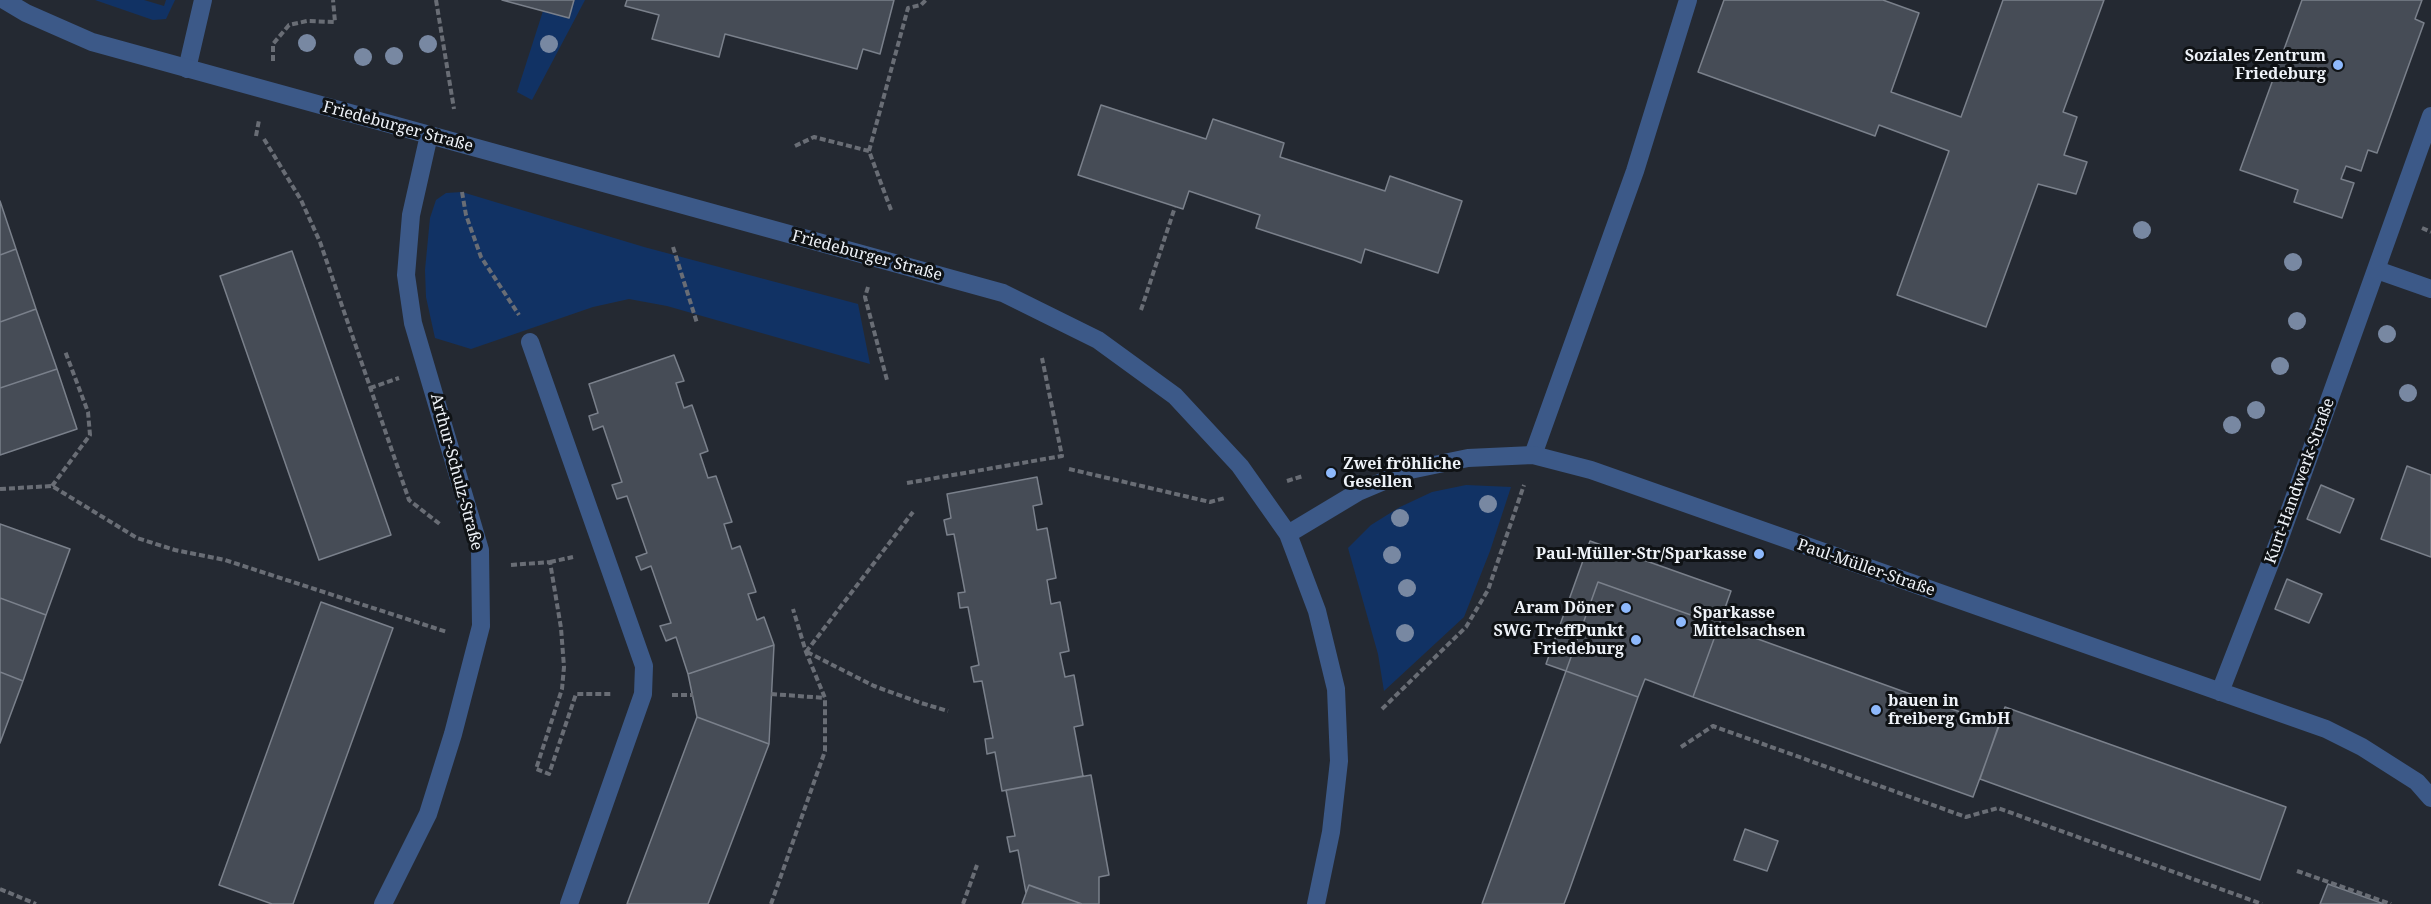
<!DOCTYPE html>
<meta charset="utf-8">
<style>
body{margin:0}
canvas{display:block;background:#242932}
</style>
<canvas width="2431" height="904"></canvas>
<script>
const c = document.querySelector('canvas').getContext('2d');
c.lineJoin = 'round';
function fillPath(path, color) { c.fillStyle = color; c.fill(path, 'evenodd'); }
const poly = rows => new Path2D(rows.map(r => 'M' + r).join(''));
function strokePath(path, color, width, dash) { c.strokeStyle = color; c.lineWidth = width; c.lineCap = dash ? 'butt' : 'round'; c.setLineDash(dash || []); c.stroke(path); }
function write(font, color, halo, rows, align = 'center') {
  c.font = font + ' "Noto Serif",serif'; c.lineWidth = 6; c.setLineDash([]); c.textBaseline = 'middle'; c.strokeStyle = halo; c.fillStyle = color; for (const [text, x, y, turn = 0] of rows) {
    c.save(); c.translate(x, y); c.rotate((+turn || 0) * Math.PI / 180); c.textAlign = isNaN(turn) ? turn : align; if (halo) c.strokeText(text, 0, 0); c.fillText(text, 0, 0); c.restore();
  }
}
const green = poly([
 [95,0,144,0,164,6,166,0,175,0,166,19,153,20],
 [574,0,585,0,532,100,517,92,543,11],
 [462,192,644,247,858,304,870,364,667,306,629,299,593,307,471,349,435,338,426,297,425,270,430,218,436,200,446,193],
 [1466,485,1511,487,1490,551,1464,617,1384,691,1378,654,1348,548,1371,525,1400,507,1432,492]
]);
const building = poly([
 [502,0,574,0,569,18,502,0],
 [627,0,894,0,880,54,863,49,857,69,725,34,719,57,652,39,659,15,625,6,627,0],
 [1724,0,1883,0,1919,13,1891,92,1961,117,2003,0,2104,0,2063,112,2077,117,2064,155,2087,162,2076,194,2038,184,1986,327,1897,295,1949,151,1879,125,1875,136,1698,72,1724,0],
 [2302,0,2422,0,2415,19,2424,23,2377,153,2368,150,2361,171,2346,166,2341,179,2354,183,2342,218,2294,202,2298,190,2240,170,2302,0],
 [1101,105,1206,139,1213,119,1284,143,1280,157,1385,191,1390,176,1462,201,1438,273,1365,249,1361,263,1354,260,1256,228,1260,215,1189,191,1183,209,1078,175,1101,105],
 [0,201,16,249,0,255,0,201],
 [16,249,36,309,0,322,0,255,16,249],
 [292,251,391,535,319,560,220,276,292,251],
 [36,309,57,369,0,388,0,322,36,309],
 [674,355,684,381,676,383,681,399,684,408,692,405,708,451,700,454,708,478,716,476,732,522,724,524,732,549,740,546,756,592,748,594,757,620,764,617,774,645,688,674,676,637,666,641,660,626,671,623,651,566,641,570,636,557,647,553,627,496,617,499,612,485,622,482,603,426,593,430,589,416,598,413,589,384,674,355],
 [57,369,77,429,0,455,0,388,57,369],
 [2407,466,2431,475,2431,557,2381,539,2407,466],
 [1037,477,1042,504,1033,506,1037,530,1047,528,1056,578,1047,580,1051,604,1060,602,1069,651,1060,653,1065,677,1074,675,1083,725,1074,727,1083,776,1002,791,995,752,987,754,985,739,993,738,982,681,974,682,971,667,979,665,968,607,960,608,958,593,965,592,954,534,947,535,944,520,951,518,947,494,1037,477],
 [2321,485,2354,499,2340,533,2307,519,2321,485],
 [0,524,70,549,46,615,0,598,0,524],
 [1590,541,1731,591,1719,625,1598,582,1566,671,1546,664,1590,541],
 [2287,579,2322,594,2309,623,2275,609,2287,579],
 [1598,582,1719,625,1693,697,1645,679,1638,697,1566,671,1598,582],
 [0,598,46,615,23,681,0,672,0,598],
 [321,602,393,628,293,904,272,904,219,885,321,602],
 [1719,625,1999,726,1973,797,1693,697,1719,625],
 [774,645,769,744,697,717,688,674,774,645],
 [1566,671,1638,697,1569,891,1564,904,1482,904,1566,671],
 [0,672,23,681,0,743,0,672],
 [2005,707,2286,807,2260,880,1980,779,2005,707],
 [697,717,769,744,708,904,627,904,697,717],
 [1091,775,1109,875,1099,877,1099,904,1082,904,1029,885,1026,893,1018,850,1010,852,1007,837,1015,836,1006,790,1091,775],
 [1745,829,1778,841,1767,871,1734,860,1745,829],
 [2328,884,2384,904,2320,904,2328,884],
 [1029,885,1034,887,1082,904,1022,904,1029,885]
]);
const path = poly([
 [436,0,454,109],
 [273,61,273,44,289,25,307,21,335,22,333,0],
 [256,136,259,120],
 [264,139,301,200,320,242,409,500,441,525],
 [795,146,814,137,869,151],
 [462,192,466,215,481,257,519,315],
 [891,210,869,151,908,8,921,5,926,0],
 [2422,228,2431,232],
 [673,247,697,323],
 [868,287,865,297,887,380],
 [1141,310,1175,207],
 [370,388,399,378],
 [1069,469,1210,502,1225,498],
 [1287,481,1303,476],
 [907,483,1062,456,1042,358],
 [52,486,90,435,88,412,65,351],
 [0,489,52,486,137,538,175,550,225,560,447,632],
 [550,562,573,557],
 [511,565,550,562,561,628,564,667,562,689,536,769,549,774,576,694,611,694],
 [806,652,913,512],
 [807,652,874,686,921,703,948,711],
 [771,694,825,698],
 [672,695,693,695],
 [1382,709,1466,627,1488,590,1524,485],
 [1681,747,1713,726,1966,817,1998,808,2262,904],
 [2297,871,2391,904],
 [0,889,36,904],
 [771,904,825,751,825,698,806,652,793,609],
 [963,904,977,865]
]);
const lane = poly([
 [187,69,203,0],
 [530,342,644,666,643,694,569,904],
 [1533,455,1635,171,1688,0]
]);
const street = poly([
 [4,0,26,13,92,42,1003,293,1098,340,1175,396,1240,466,1288,534,1317,611,1336,689,1339,761,1331,832,1316,904],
 [2377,270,2431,289],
 [1288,534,1358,492,1410,470,1468,458,1533,455,1591,470,2326,729,2362,747,2417,782,2431,798],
 [2220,692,2278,543,2431,116],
 [383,904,428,814,453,734,481,626,480,550,413,323,406,275,411,215,429,135]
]);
const trees = [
 [307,43],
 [428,44],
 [549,44],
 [394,56],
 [363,57],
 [2142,230],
 [2293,262],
 [2297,321],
 [2387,334],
 [2280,366],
 [2408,393],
 [2256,410],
 [2232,425],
 [1488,504],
 [1400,518],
 [1392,555],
 [1407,588],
 [1405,633]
];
const markers = [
 [2338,65,6,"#8eb9fc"],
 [1331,473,6,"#8eb9fc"],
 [1759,554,6,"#8eb9fc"],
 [1626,608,6,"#8eb9fc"],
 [1681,622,6,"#8eb9fc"],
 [1636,640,6,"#8eb9fc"],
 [1876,710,6,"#8eb9fc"]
];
const poiNames = [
 ["Soziales Zentrum",2326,56],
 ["Friedeburg",2326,74],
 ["Zwei fröhliche",1343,464,"left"],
 ["Gesellen",1343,482,"left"],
 ["Paul-Müller-Str/Sparkasse",1747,554],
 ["Aram Döner",1614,608],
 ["Sparkasse",1693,613,"left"],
 ["Mittelsachsen",1693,631,"left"],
 ["SWG TreffPunkt",1624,631],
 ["Friedeburg",1624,649],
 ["bauen in",1888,701,"left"],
 ["freiberg GmbH",1888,719,"left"]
];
const streetNames = [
 ["Friedeburger Straße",398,127,15],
 ["Friedeburger Straße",867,256,15],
 ["Arthur-Schulz-Straße",456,472,75],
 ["Kurt-Handwerk-Straße",2300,481,-70],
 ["Paul-Müller-Straße",1866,568,19]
];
fillPath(green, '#113264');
fillPath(building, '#464c56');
strokePath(building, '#7a808b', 1.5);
strokePath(path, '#696d75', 4, [6, 3]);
strokePath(lane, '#3c5988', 18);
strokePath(street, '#3c5988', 18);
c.fillStyle = '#7888a2';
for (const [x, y] of trees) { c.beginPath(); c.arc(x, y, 9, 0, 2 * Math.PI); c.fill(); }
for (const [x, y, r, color] of markers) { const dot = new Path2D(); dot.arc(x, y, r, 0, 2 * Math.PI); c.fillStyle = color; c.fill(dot); strokePath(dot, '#0f1215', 2); }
write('bold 16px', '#eef2f8', '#0f1215', poiNames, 'right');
write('16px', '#eef2f8', '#0f1215', streetNames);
</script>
